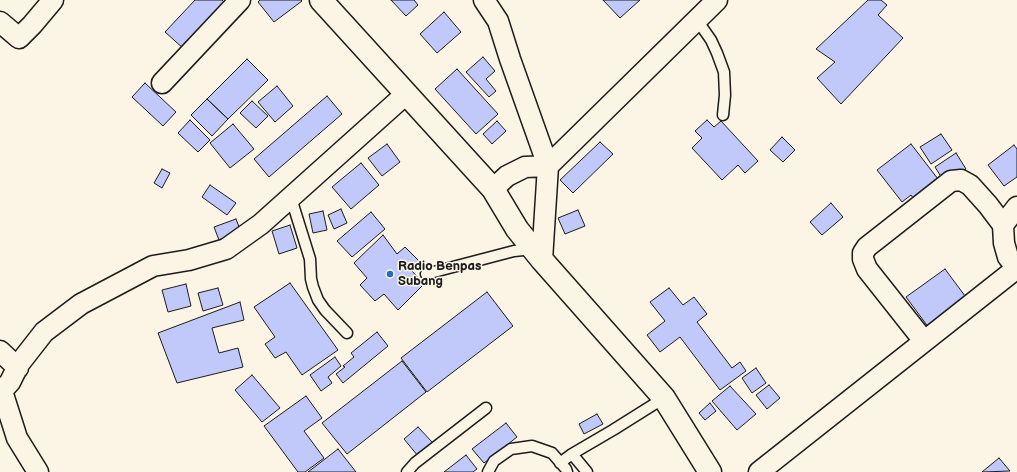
<!DOCTYPE html>
<style>
body{margin:0}
canvas{display:block;background:#fcf5e5}
</style>
<canvas width="1017" height="472"></canvas>
<script>
const c = document.querySelector('canvas').getContext('2d');
c.lineJoin = 'round';
function fillPath(path, color) { c.fillStyle = color; c.fill(path, 'evenodd'); }
const poly = rows => new Path2D(rows.map(r => 'M' + r).join(''));
function strokePath(path, color, width, dash) { c.strokeStyle = color; c.lineWidth = width; c.lineCap = dash ? 'butt' : 'round'; c.setLineDash(dash || []); c.stroke(path); }
function write(font, color, halo, rows, align = 'center') {
  c.font = font + ' "Balsamiq Sans",sans-serif'; c.lineWidth = 3; c.setLineDash([]); c.textBaseline = 'middle'; c.strokeStyle = halo; c.fillStyle = color; for (const [text, x, y, turn = 0] of rows) {
    c.save(); c.translate(x, y); c.rotate((+turn || 0) * Math.PI / 180); c.textAlign = isNaN(turn) ? turn : align; if (halo) c.strokeText(text, 0, 0); c.fillText(text, 0, 0); c.restore();
  }
}
const building = poly([
 [195,0,222,0,226,4,184,49,165,32,195,0],
 [260,0,301,0,302,1,274,22,258,2,260,0],
 [391,0,414,0,418,5,406,16,391,0],
 [603,0,640,0,620,18,603,0],
 [868,0,881,0,887,5,878,15,903,38,841,104,817,78,835,62,816,49,868,0],
 [444,12,461,32,437,53,420,34,444,12],
 [483,57,495,71,486,79,496,91,489,97,466,72,483,57],
 [247,59,268,80,228,119,207,99,247,59],
 [457,69,498,114,476,134,435,89,457,69],
 [145,83,176,112,163,126,132,97,145,83],
 [277,86,293,106,275,122,258,102,277,86],
 [327,96,342,114,269,177,254,159,327,96],
 [207,99,228,119,212,136,191,115,207,99],
 [252,101,268,116,256,128,240,113,252,101],
 [190,120,210,140,198,152,178,133,190,120],
 [707,120,714,127,721,121,758,161,745,173,738,165,722,180,692,148,702,138,695,131,707,120],
 [497,121,506,131,492,144,483,134,497,121],
 [233,124,254,149,230,168,210,143,233,124],
 [941,134,952,150,931,164,920,147,941,134],
 [782,137,795,150,783,162,770,150,782,137],
 [600,142,613,154,573,193,560,180,600,142],
 [387,144,400,162,382,176,368,158,387,144],
 [911,144,938,179,917,204,911,195,902,202,877,170,911,144],
 [1014,145,1017,149,1017,177,1004,186,988,165,1014,145],
 [956,153,966,169,945,183,935,167,956,153],
 [361,163,379,185,351,209,332,187,361,163],
 [162,169,170,173,162,188,154,183,162,169],
 [210,185,236,203,227,215,202,197,210,185],
 [831,203,843,217,822,235,810,222,831,203],
 [341,209,347,223,334,229,328,215,341,209],
 [578,210,585,226,565,234,558,218,578,210],
 [323,211,327,230,313,233,309,214,323,211],
 [371,212,385,229,352,257,337,241,371,212],
 [236,219,241,232,219,240,214,227,236,219],
 [290,225,297,248,279,254,272,231,290,225],
 [383,235,397,254,405,247,420,262,412,271,424,284,398,310,384,294,375,301,360,285,367,278,354,263,383,235],
 [945,269,968,300,929,328,906,297,945,269],
 [290,283,338,350,302,375,286,352,275,358,265,344,275,337,254,307,290,283],
 [186,284,191,306,168,312,162,290,186,284],
 [218,288,223,305,203,311,198,293,218,288],
 [669,288,683,305,694,297,707,314,697,322,732,368,740,362,746,371,720,390,680,337,660,352,647,335,665,321,650,302,669,288],
 [487,292,513,326,427,392,401,358,487,292],
 [240,302,244,320,212,328,219,353,238,348,243,367,177,383,158,333,240,302],
 [377,332,388,346,343,383,336,374,345,367,343,366,354,357,351,353,377,332],
 [335,357,341,366,328,377,332,383,321,391,310,375,335,357],
 [402,361,426,392,347,454,322,423,402,361],
 [756,368,766,383,752,393,742,378,756,368],
 [252,375,280,408,262,422,235,390,252,375],
 [769,385,780,398,767,409,756,395,769,385],
 [730,386,756,414,737,430,712,401,730,386],
 [306,396,322,418,304,431,324,458,305,472,298,472,264,426,306,396],
 [710,403,716,411,705,420,699,413,710,403],
 [597,414,603,424,584,434,579,424,597,414],
 [506,423,517,437,484,463,472,449,506,423],
 [418,427,433,443,418,456,404,439,418,427],
 [338,449,356,472,308,472,338,449],
 [466,455,477,469,473,472,444,472,466,455],
 [999,458,1010,471,982,472,999,458]
]);
const lane = poly([
 [697,20,711,40,717,53,724,72,725,95,723,115],
 [291,198,310,259,311,279,313,287,318,300,325,310,347,333],
 [426,274,514,251,533,249],
 [572,454,587,472],
 [560,463,572,454,613,430,664,398],
 [407,472,415,463,486,408],
 [488,472,494,461,511,449,532,446,552,453,566,469,567,472]
]);
const street = poly([
 [484,0,498,21,510,59,548,166,542,260],
 [0,22,19,38,32,25,53,0],
 [162,83,240,0],
 [493,189,507,176,525,167,548,166,717,0],
 [1017,207,1003,225,1004,243,1008,257,1017,268],
 [924,341,867,269,863,259,863,253,867,247,951,181,961,180,970,185,988,205,1003,225],
 [0,351,18,368],
 [2,391,17,438,38,472],
 [0,393,10,382,19,364,44,332,81,304,153,266,189,260,226,249,261,224,406,94],
 [759,472,1017,268]
]);
const secondary = poly([
 [321,0,493,189,517,229,542,260,664,398,710,472]
]);
const markers = [
 [390,274,4,"#1f6fb2"]
];
const poiNames = [
 ["Radio Benpas",398,267],
 ["Subang",398,282]
];
fillPath(building, '#c1c9fa');
strokePath(building, '#1c1c1c', 1);
strokePath(lane, '#1c1c1c', 13);
strokePath(street, '#1c1c1c', 23);
strokePath(secondary, '#1c1c1c', 25);
strokePath(lane, '#fcf5e5', 10);
strokePath(street, '#fcf5e5', 20);
strokePath(secondary, '#fcf5e5', 22);
for (const [x, y, r, color] of markers) { const dot = new Path2D(); dot.arc(x, y, r, 0, 2 * Math.PI); c.fillStyle = color; c.fill(dot); strokePath(dot, '#fcf5e5', 1.5); }
write('bold 13px', '#1c1c1c', '#fcf5e5', poiNames, 'left');
</script>
